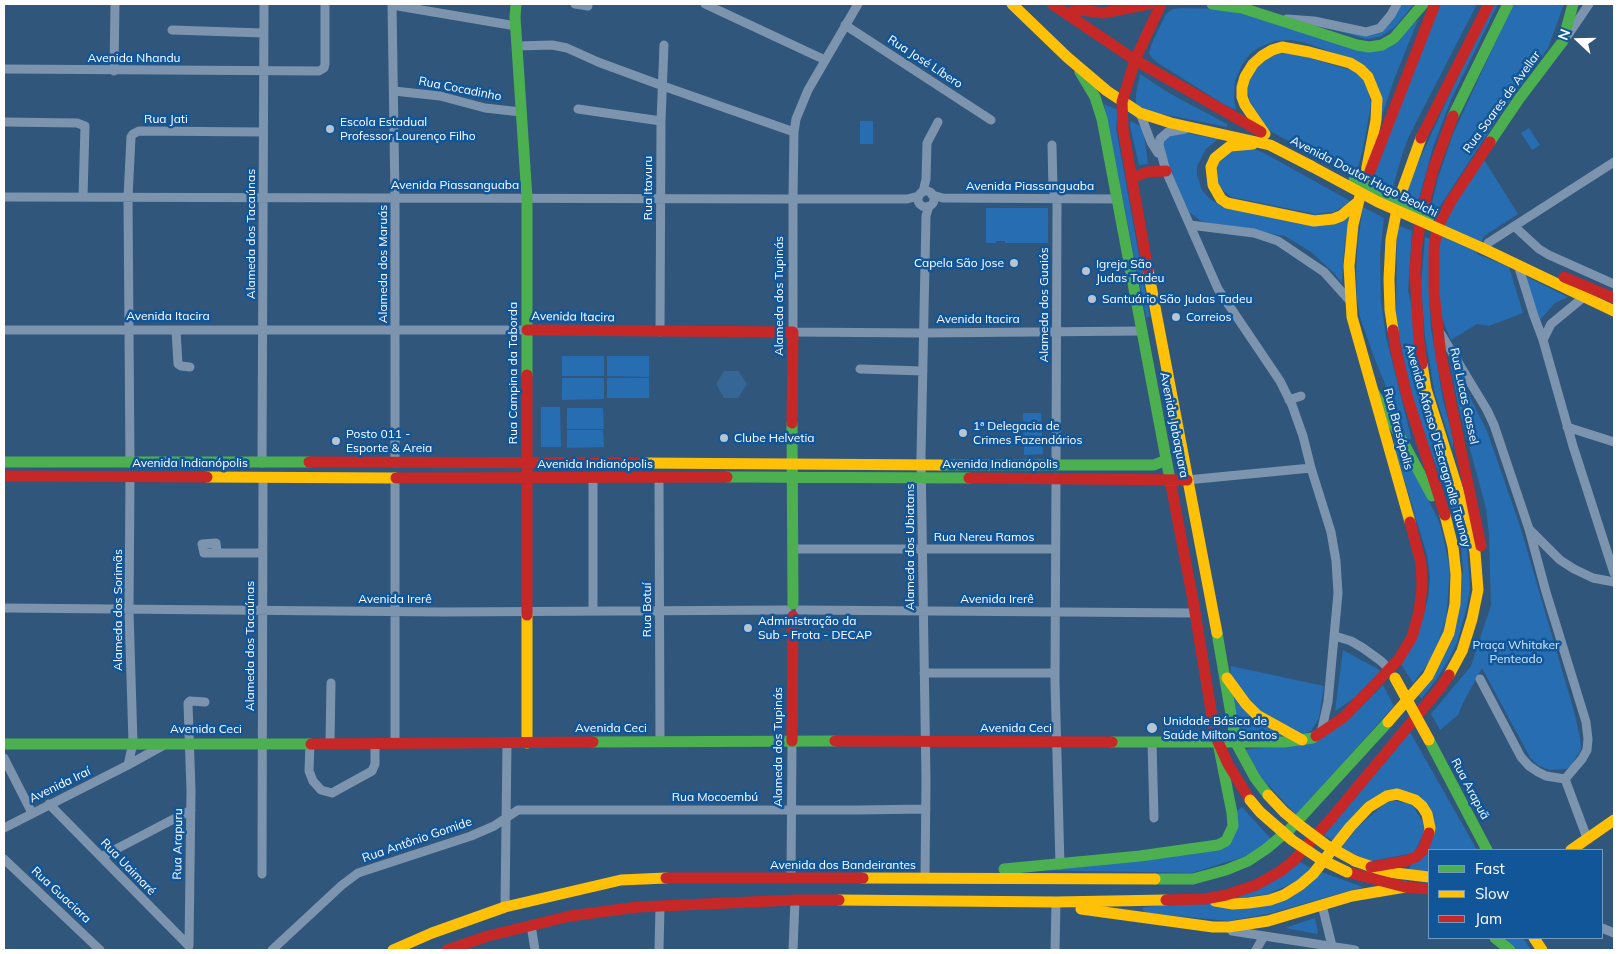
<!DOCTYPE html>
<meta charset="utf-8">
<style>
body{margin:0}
#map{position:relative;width:1618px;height:954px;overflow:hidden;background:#31567b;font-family:Mulish,sans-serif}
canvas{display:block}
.frame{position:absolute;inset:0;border:5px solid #fff;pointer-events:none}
.legend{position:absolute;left:1428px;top:849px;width:175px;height:90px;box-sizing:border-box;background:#12569a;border:1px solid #719ac2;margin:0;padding:6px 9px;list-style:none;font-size:15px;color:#fff}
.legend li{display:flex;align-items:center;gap:10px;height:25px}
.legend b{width:25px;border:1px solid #719ac2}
.north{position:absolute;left:1553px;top:15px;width:50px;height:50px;-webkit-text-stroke:4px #12569a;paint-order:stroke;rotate:291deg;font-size:14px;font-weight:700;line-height:20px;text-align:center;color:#fff}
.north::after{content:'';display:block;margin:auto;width:18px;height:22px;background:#fff;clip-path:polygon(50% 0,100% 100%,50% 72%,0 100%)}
</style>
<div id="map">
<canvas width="1618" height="954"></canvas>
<div class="frame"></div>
<ul class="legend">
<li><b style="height:6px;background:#4caf50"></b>Fast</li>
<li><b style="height:6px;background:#ffc107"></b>Slow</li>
<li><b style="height:6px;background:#c62828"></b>Jam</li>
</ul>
<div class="north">N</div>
</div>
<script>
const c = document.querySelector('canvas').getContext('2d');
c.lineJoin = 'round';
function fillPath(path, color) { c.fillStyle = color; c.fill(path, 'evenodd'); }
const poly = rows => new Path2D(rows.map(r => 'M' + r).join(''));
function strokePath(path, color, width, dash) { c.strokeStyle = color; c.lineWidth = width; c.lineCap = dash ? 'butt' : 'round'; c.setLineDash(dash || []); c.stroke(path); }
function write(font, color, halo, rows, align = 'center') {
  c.font = font + ' Mulish,sans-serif'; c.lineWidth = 5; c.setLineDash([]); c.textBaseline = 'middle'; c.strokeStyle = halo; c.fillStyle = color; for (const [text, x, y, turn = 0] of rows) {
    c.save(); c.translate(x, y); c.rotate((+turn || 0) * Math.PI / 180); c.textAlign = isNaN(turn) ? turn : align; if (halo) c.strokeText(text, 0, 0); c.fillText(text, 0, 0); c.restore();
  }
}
const green = poly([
 [1400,4,1414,4,1394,28,1380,37,1366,39,1330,29,1370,34],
 [1438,4,1477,4,1409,136,1402,155,1391,194,1370,184,1385,140],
 [1491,4,1498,4,1451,100,1433,147,1417,206,1401,200],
 [1513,4,1564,4,1548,48,1497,119,1435,214,1430,211,1438,178,1453,134],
 [1183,8,1225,9,1370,51,1418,20,1395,77,1377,130,1380,107,1353,60,1306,43,1291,40,1275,41,1258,48,1250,54,1242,65,1235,81,1234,99,1236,110,1225,105,1158,63,1152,58,1149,53,1152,43,1166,14,1173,9],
 [1283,50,1354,71,1363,80,1369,92,1371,104,1363,149,1356,174,1277,135,1261,125,1252,116,1246,80,1255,63],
 [1140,74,1169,93,1227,124,1227,127,1157,113,1136,107,1136,94],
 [1104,104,1118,110,1116,128,1150,317,1146,317],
 [860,121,873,121,873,144,860,144],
 [1131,121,1143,128,1148,164,1139,165,1130,126],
 [1529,128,1540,145,1532,150,1521,133],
 [1172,130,1218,139,1206,149,1197,166,1197,175,1202,190,1210,199,1218,204,1242,211,1349,216,1344,250,1342,283,1334,273,1311,252,1285,236,1217,225,1201,221,1189,212,1164,159,1160,135],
 [1252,148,1264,153,1352,202,1334,212,1315,214,1231,197,1219,187,1214,166,1222,153],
 [1483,158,1518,214,1484,236,1477,254,1509,267,1523,313,1489,326,1477,324,1451,340,1439,312,1436,269,1443,222],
 [1363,207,1384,218,1380,254,1381,301,1386,337,1411,437,1410,440,1408,440,1374,357,1360,317,1357,300,1356,271,1358,240],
 [986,208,1048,208,1048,243,1005,243,1005,241,996,241,996,243,986,243],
 [1397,225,1412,231,1408,291,1466,535,1470,588,1467,606,1457,643,1448,661,1436,680,1421,699,1418,694,1463,573,1461,547,1455,518,1415,408,1396,324],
 [1425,237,1430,239,1429,295,1431,328,1443,400,1453,438,1453,450,1435,394,1425,337,1421,286],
 [1525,276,1568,297,1555,303,1541,319,1538,320],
 [562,356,604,356,604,376,562,376],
 [607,356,649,356,649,377,607,376],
 [1453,364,1487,431,1520,526,1574,711,1580,738,1581,749,1570,767,1565,769,1550,770,1539,766,1531,759,1482,668,1463,703,1458,715,1440,730,1431,714,1471,666,1491,605,1489,535,1486,508,1459,409,1451,367],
 [562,378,604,378,604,399,562,400],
 [607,378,649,378,649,398,607,398],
 [541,407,560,407,561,447,541,447],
 [567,408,603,408,604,429,567,429],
 [1023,413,1041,413,1043,454,1024,455],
 [567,430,603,430,604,447,567,448],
 [1395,435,1438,519,1443,535,1450,571,1446,621,1430,661,1413,683,1401,664,1423,618,1428,598,1430,578,1427,555,1394,446],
 [1343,650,1381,671,1353,699,1335,711],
 [1231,666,1324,686,1319,718,1311,731,1300,735,1268,720,1230,677],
 [1383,685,1394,706,1296,815,1260,776,1246,750,1249,749,1303,745,1347,721],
 [1230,688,1288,736,1240,738],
 [1410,732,1477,850,1429,850,1429,871,1408,870,1435,828,1397,790,1334,841,1324,835],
 [1389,800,1412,804,1426,828,1414,853,1371,861,1340,848,1354,830],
 [1242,807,1271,839,1246,856,1192,873,1034,870,1219,849,1235,812],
 [1300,862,1313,869,1283,891,1233,900],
 [1321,872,1363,887,1268,914,1229,921,1146,913,1142,909,1144,907,1204,903,1233,908],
 [1315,918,1318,932,1317,934,1285,928],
 [1503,938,1523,938,1531,950,1518,950]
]);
const water = poly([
 [724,371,738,371,747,384,738,398,724,398,716,384]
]);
const street = poly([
 [392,4,395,198,395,463],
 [575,4,588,6],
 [705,4,825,60],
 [858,4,808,90,796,119,794,132,793,199,793,332,923,333,1142,331],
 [392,5,516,26],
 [1287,19,1314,21,1366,32,1380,28,1391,15,1397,4],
 [845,25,991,120],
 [172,30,263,33],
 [1568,35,1589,4],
 [518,46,552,45,567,48,598,62,663,86,794,132],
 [4,69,319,71,324,68,325,64,325,4],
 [114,71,115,4],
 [394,91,440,96,485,108,521,112],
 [578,109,661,121],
 [1140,113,1151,142,1158,153],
 [4,122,77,123,85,126,83,197],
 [1185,129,1168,132,1160,139,1159,145,1166,171,1218,289,1280,381,1292,405,1303,436,1311,468,1331,532,1336,561,1338,593,1328,702,1321,733],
 [1052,145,1053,190,1057,199,1057,208,1056,466],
 '918 199a8 8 0 1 1 16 0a8 8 0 1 1-16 0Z',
 [923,192,926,179,927,143,938,122],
 [932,195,943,198,1117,199],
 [4,197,793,199,907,199,919,196],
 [1190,225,1254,233,1278,241,1324,272,1350,301],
 [1514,226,1539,249,1549,255,1614,284],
 [1488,243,1614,162],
 [1518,265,1534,316,1543,340,1573,446,1614,573],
 [4,330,527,330],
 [176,330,178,364,181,366,190,367],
 [660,332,661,121,664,45],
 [1441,334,1487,410,1494,425,1529,529,1546,592,1586,722,1588,739,1587,750,1582,759,1565,779,1546,776,1538,772,1529,766,1521,757,1480,679],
 [1543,340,1551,324,1585,296],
 [860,369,923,371],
 [1289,400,1301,396],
 [1567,427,1614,442],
 [130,463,128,197,131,137,133,134,139,131,263,132],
 [262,463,264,4],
 [593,477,593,611],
 [659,478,660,742],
 [1056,478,1055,682,1060,865],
 [1187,480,1311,468],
 [1529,529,1560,560,1574,569,1593,578,1614,582],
 [793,549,1055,549],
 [217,553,216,543,202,544,204,553,262,553],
 [4,608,444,612,787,610],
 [800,610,1195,613],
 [1335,636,1351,641,1363,648,1381,661,1390,670],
 [924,673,1055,673],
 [1152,742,1154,818],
 [310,743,309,771,313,781,321,790,332,793,372,771,375,764,375,744],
 [330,743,331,683],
 [395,743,395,477],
 [4,758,32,813],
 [128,765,133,743,129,611,130,477],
 [1565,779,1587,838],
 [49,804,189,946],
 [4,828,128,765,164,745],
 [101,857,191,810],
 [4,859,100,950],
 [262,874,263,477],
 [791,878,792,741],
 [925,878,926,780,921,457,926,216,929,206],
 [1322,905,1333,950],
 [505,907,507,743],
 [531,925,535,950],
 [1602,928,1614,933],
 [1232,931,1355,950],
 [189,946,191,791,188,703,190,701,205,702],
 [272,950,342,885,358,873,471,836,494,826,518,810,857,810,926,809],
 [659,950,660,907],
 [793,950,795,900],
 [1055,950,1056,902],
 [1256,950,1264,936]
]);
const fast = poly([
 [516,4,515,17,527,198,527,375],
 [1212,4,1242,8,1357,45,1369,47,1382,45,1394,38,1423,4],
 [1080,72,1095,97,1102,119,1171,485],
 [1453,116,1508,4],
 [1490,142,1519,99,1563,41,1573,4],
 [1374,393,1394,425,1432,496],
 [792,423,793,604],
 [4,462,309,462],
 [940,465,1154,465,1166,460],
 [727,477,969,478],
 [1217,633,1236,743,1255,778,1268,795],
 [1429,740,1487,850],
 [593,742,835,741],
 [1112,742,1284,742,1313,738,1316,736],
 [4,744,311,744],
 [1004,869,1140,856,1218,845,1226,841,1233,826,1232,813,1218,743],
 [1155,879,1193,879,1226,870,1248,861,1266,849,1290,829,1388,722],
 [1495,938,1510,950]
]);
const slow = poly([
 [1012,4,1067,57,1107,91,1140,113,1171,123,1270,145,1311,166],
 [1265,134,1245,105,1242,97,1242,87,1245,77,1253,64,1262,56,1272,50,1282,47,1309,52,1350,63,1360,69,1368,77,1377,99,1376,120,1363,188],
 [1253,144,1230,146,1215,158,1211,167,1213,185,1221,199,1227,203,1314,221,1333,219,1341,216,1358,202],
 [1360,196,1353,225,1349,266,1352,317,1410,522],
 [1482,248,1614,311],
 [1148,270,1217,633],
 [1393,330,1390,310,1389,279,1391,239,1399,199,1421,138],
 [1422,364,1426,389,1468,522,1475,552,1478,590,1472,619,1462,651,1449,675],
 [642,463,940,465],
 [207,477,396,478],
 [527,615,527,743],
 [1227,678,1246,704,1257,715,1302,740],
 [1388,722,1428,676,1449,633,1455,604,1456,574,1453,547,1445,515],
 [1571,850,1614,820],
 [1355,861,1387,872,1429,877],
 [863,878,1155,879],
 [839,900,1056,902,1166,900],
 [1215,901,1233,904,1249,903,1270,900,1284,895,1300,885,1313,874,1350,827,1369,807,1387,796,1397,794,1415,800,1422,806,1427,814,1430,828,1429,833],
 [1081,909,1213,927,1229,927,1268,921,1352,896,1405,887],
 [1534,938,1542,950],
 [393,950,432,933,505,907,621,880,666,878]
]);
const jam = poly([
 [1052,4,1135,60,1261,132],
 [1066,13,1081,10,1103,13,1149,4],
 [1421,138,1489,4],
 [1370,171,1435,4],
 [1132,178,1147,172,1166,171],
 [1148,270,1123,129,1122,102,1135,60,1161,4],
 [1564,277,1614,298],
 [527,330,793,332,792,423],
 [1393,330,1396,351,1407,396,1445,515],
 [1422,364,1419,343,1415,272,1417,243,1422,212,1433,170,1453,116],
 [527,375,527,615],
 [309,462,642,463],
 [4,476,207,477],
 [396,478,727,477],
 [969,478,1187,480],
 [1171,485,1193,600,1215,735,1228,764,1250,800],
 [1481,546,1441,356,1434,293,1434,247,1438,226,1451,201,1490,142],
 [1316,736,1344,717,1398,660,1412,637,1419,612,1422,587,1421,563,1410,522],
 [792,741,793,616],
 [835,741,1112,742],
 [311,744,593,742],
 [1371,867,1406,861,1416,857,1423,850,1429,833],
 [1347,872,1405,887,1429,889],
 [666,878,863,878],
 [1166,900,1205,899,1226,895,1256,885,1281,871,1294,860,1330,820,1440,688,1449,675],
 [447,950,488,936,570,916,638,907,795,900,839,900]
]);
const rail = poly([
 [1310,168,1370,202,1482,251]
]);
const fastBridge = poly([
 [1354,180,1430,216]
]);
const slowBridge = poly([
 [1311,166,1378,202,1482,248],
 [1395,678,1429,740],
 [1268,795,1284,812,1302,827,1326,845,1355,861],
 [1250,800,1260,812,1292,840,1320,859,1347,872]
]);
const markers = [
 [330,129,5,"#b7c4d1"],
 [1014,263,5,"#b7c4d1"],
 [1086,271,5,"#b7c4d1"],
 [1092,299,5,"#b7c4d1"],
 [1176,317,5,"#b7c4d1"],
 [963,433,5,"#b7c4d1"],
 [724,438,5,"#b7c4d1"],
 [336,441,5,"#b7c4d1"],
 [748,628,5,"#b7c4d1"],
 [1152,728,6,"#b7c4d1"]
];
const streetNames = [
 ["Avenida Nhandu",134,58],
 ["Rua José Líbero",925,62,33],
 ["Rua Cocadinho",460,89,11],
 ["Rua Soares de Avellar",1502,102,-54],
 ["Rua Jati",166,119],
 ["Avenida Doutor Hugo Beolchi",1364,177,27],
 ["Avenida Piassanguaba",455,185],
 ["Avenida Piassanguaba",1030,186],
 ["Rua Itavuru",648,188,-90],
 ["Alameda dos Tacaúnas",251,234,-90],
 ["Alameda dos Maruás",383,264,-90],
 ["Alameda dos Tupinás",779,296,-90],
 ["Alameda dos Guaiós",1044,305,-90],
 ["Avenida Itacira",168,316],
 ["Avenida Itacira",573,317,1],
 ["Avenida Itacira",978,319],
 ["Rua Campina da Taborda",513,373,-90],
 ["Rua Lucas Gassel",1464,396,78],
 ["Avenida Jabaquara",1174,425,79],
 ["Rua Brasópolis",1398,429,75],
 ["Avenida Afonso D'Escragnolle Taunay",1438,446,74],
 ["Avenida Indianópolis",190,463],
 ["Avenida Indianópolis",595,464],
 ["Avenida Indianópolis",1000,464],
 ["Rua Nereu Ramos",984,537],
 ["Alameda dos Ubiatans",910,547,-90],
 ["Avenida Irerê",395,599],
 ["Avenida Irerê",997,599],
 ["Alameda dos Sorimãs",118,610,-90],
 ["Rua Botuí",647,610,-90],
 ["Alameda dos Tacaúnas",250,646,-90],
 ["Avenida Ceci",611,728],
 ["Avenida Ceci",1016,728],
 ["Avenida Ceci",206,729],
 ["Alameda dos Tupinás",778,747,-90],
 ["Avenida Iraí",60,785,-26],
 ["Rua Arapuã",1470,789,62],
 ["Rua Mocoembú",715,797],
 ["Rua Antônio Gomide",417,840,-19],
 ["Rua Arapuru",178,844,-89],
 ["Avenida dos Bandeirantes",843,865],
 ["Rua Uaimaré",128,867,46],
 ["Rua Guaciara",61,895,43]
];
const poiNames = [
 ["Escola Estadual",340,122],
 ["Professor Lourenço Filho",340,136],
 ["Capela São Jose",1004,263,"right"],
 ["Igreja São",1096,264],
 ["Judas Tadeu",1096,278],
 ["Santuário São Judas Tadeu",1102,299],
 ["Correios",1186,317],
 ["1ª Delegacia de",973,426],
 ["Crimes Fazendários",973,440],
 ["Posto 011 -",346,434],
 ["Esporte & Areia",346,448],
 ["Clube Helvetia",734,438],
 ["Administração da",758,621],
 ["Sub - Frota - DECAP",758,635],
 ["Unidade Básica de",1163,721],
 ["Saúde Milton Santos",1163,735]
];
const parkNames = [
 ["Praça Whitaker",1516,645],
 ["Penteado",1516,659]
];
fillPath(green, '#276db1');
fillPath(water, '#366696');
strokePath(street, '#7c94ad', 9);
strokePath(fast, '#4caf50', 11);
strokePath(slow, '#ffc107', 11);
strokePath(jam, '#c62828', 11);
strokePath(rail, '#7c93ab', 2.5, [9, 4]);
strokePath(fastBridge, '#4caf50', 11);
strokePath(slowBridge, '#ffc107', 11);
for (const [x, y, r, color] of markers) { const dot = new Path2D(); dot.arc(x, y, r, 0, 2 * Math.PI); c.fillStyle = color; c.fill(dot); strokePath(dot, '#12569a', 2); }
write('12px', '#fff', '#12569a', streetNames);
write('12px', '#fff', '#12569a', poiNames, 'left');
write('12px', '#cee7fd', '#12569a', parkNames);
</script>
